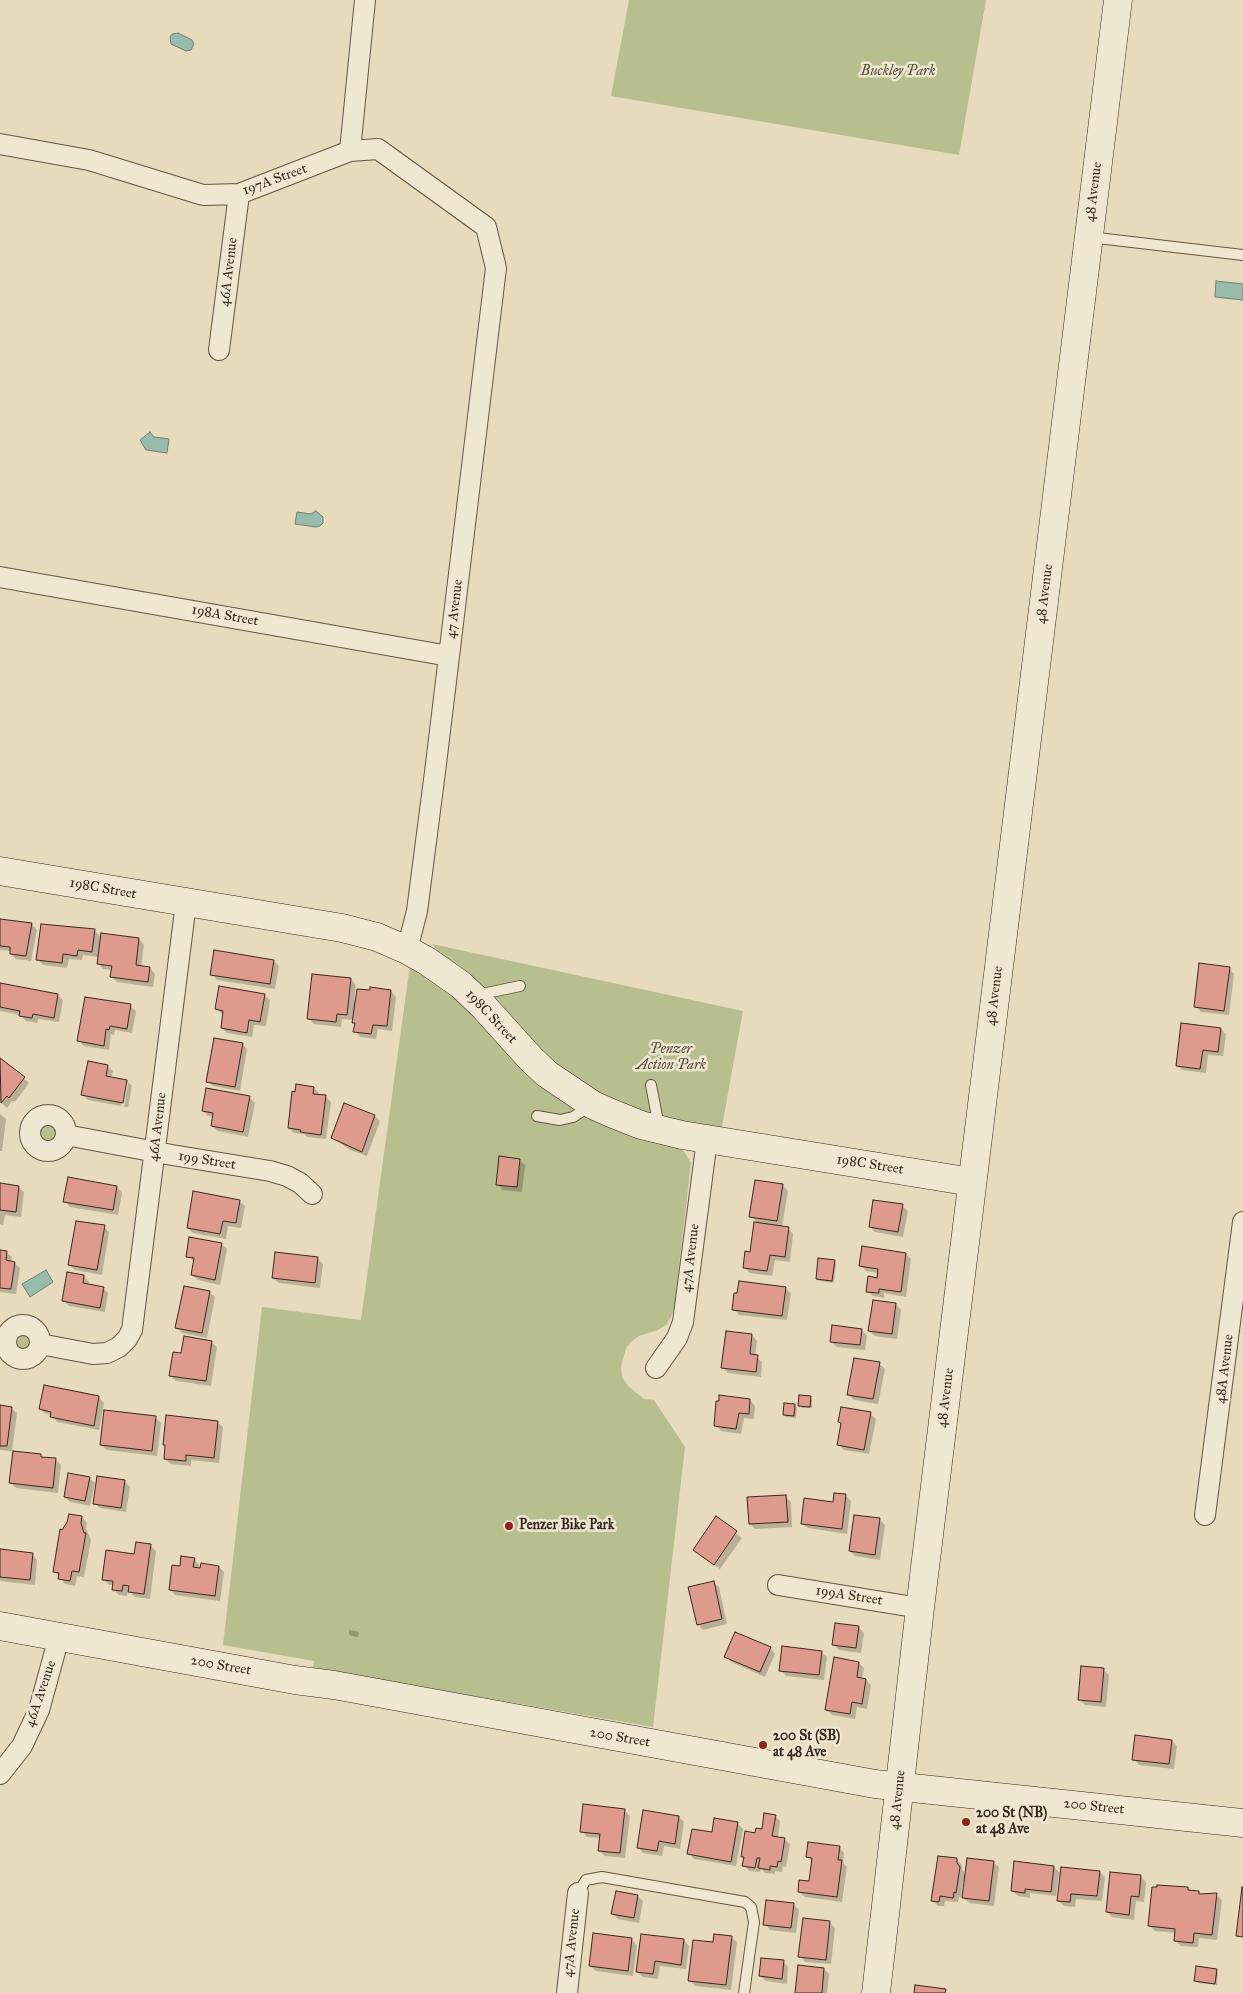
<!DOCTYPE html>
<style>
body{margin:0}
canvas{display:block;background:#e8dabc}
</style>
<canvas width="1243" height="1993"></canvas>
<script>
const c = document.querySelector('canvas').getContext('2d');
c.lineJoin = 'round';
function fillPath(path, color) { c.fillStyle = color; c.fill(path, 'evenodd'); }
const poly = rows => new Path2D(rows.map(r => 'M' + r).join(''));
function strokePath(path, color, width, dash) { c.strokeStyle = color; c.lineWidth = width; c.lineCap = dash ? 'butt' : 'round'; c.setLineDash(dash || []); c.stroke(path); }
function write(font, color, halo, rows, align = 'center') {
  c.font = font + ' "IM FELL Great Primer",serif'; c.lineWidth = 5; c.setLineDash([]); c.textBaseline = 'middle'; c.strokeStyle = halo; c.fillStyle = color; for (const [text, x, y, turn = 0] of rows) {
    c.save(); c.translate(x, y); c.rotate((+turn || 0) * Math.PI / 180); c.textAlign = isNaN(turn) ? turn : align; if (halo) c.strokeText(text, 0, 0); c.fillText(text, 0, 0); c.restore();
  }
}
const green = poly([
 [629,0,986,0,959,155,611,96],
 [432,944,743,1011,721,1132,663,1121,609,1100,567,1075,437,951],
 [410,965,677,1146,684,1151,691,1163,674,1308,671,1317,666,1325,658,1330,639,1336,632,1341,626,1348,621,1367,622,1377,628,1386,644,1399,654,1400,685,1447,653,1727,313,1668,314,1661,223,1645,262,1307,361,1320],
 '39 1133a10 10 0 1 1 20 0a10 10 0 1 1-20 0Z',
 '13 1342a10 10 0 1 1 20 0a10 10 0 1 1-20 0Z'
]);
const water = poly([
 [178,33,192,40,194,44,191,50,186,51,171,44,170,37,172,34,178,33],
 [1216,281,1243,284,1243,300,1215,297,1216,281],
 [150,432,154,437,169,439,167,453,146,450,140,440,150,432],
 [316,511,323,517,323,523,320,526,316,527,295,524,297,512,311,514,316,511],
 [46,1270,53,1282,30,1297,22,1284,46,1270]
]);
const shadow = poly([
 [0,920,32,924,37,930,31,961,16,959,11,954,11,951,0,950],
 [94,930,101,937,139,939,144,945,141,967,150,968,155,974,153,987,117,982,112,977,113,970,103,969,98,963,99,957,83,955,82,960,69,959,67,968,43,965,37,959],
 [274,961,279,966,275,989,217,980,212,974],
 [1229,968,1234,974,1229,1015,1201,1012,1195,1006],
 [351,979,356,985,354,1000,391,991,396,997,392,1031,378,1029,376,1039,360,1037,355,1031,356,1024,354,1020,342,1019,341,1027,314,1024,308,1018],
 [0,985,58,995,63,1000,59,1022,38,1019,37,1023,26,1021,20,1015,0,1011],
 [264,995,270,1000,266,1026,254,1025,252,1037,227,1033,222,1028,224,1015,216,1009],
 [130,1006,136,1011,132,1033,115,1030,114,1035,111,1034,109,1050,84,1046,79,1041],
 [1221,1029,1226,1034,1223,1056,1208,1055,1206,1073,1182,1070,1177,1065],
 [242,1044,247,1049,240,1091,213,1086,207,1081],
 [0,1060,29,1083,15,1102,12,1101,7,1108,0,1102],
 [107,1066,113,1071,111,1078,127,1081,132,1086,128,1107,124,1107,128,1083,125,1083,121,1106,88,1100,83,1095],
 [314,1088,319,1093,319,1096,325,1096,331,1102,326,1139,307,1137,304,1134,294,1133,289,1128],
 [249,1097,255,1103,248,1137,218,1131,212,1126,214,1117,208,1116,203,1111],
 [0,1114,6,1119,2,1151,0,1151],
 [375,1116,380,1121,367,1156,350,1150,332,1137],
 [519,1160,525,1165,522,1192,503,1190,498,1185],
 [756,1181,783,1185,788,1191,782,1227,788,1228,793,1234,790,1262,775,1260,772,1276,750,1273,744,1267,751,1253,758,1224,751,1216],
 [0,1185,18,1187,24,1192,21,1217,5,1215,3,1225,0,1224],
 [117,1187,122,1193,118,1215,70,1207,65,1201],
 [239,1201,245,1206,241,1228,228,1226,226,1239,193,1233,188,1228],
 [902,1206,908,1211,903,1237,875,1232,870,1227],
 [104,1227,109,1232,102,1275,75,1270,69,1265],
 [221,1244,227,1249,220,1285,198,1280,192,1275,195,1262,187,1256],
 [0,1251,6,1252,12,1257,11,1262,14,1263,20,1268,16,1294,0,1292],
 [906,1254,911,1259,906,1297,884,1293,884,1298,873,1296,867,1291,878,1279,878,1273,866,1271,860,1265],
 [317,1258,323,1264,320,1288,279,1283,273,1278],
 [834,1261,836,1264,834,1283,819,1281,817,1278],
 [84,1276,89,1282,88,1285,103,1288,108,1293,105,1312,69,1306,63,1300],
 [785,1288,791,1293,787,1320,739,1315,734,1309],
 [209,1292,215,1297,207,1338,182,1333,177,1328],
 [896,1304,901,1310,897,1339,875,1336,869,1331],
 [861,1330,867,1335,865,1350,837,1347,831,1342],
 [752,1335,757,1341,755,1356,762,1362,761,1377,728,1373,723,1368],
 [211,1342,217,1347,211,1386,176,1381,170,1375,182,1355],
 [879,1364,885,1369,878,1404,854,1400,848,1394],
 [99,1397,104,1403,99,1430,57,1422,52,1415,46,1414,40,1409],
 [810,1398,812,1400,812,1408,802,1408,800,1405],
 [750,1400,755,1406,754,1419,744,1418,741,1434,721,1431,715,1425,720,1403],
 [795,1405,797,1408,796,1418,786,1417,784,1414],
 [0,1406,11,1408,17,1413,12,1451,0,1450],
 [870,1414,876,1419,869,1454,844,1450,838,1444,842,1425,839,1422],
 [155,1417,161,1423,157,1456,107,1450,101,1445],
 [217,1422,223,1427,219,1463,191,1460,191,1466,171,1464,165,1459],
 [40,1455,43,1458,56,1460,61,1465,58,1493,16,1488,11,1483],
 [89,1478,95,1483,90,1506,70,1502,65,1497],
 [124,1481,130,1487,126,1512,100,1508,94,1503],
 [836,1494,846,1496,851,1501,847,1534,808,1528,802,1523,834,1503],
 [786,1497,791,1502,792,1527,755,1529,750,1524],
 [82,1517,87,1523,86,1529,91,1540,84,1577,77,1576,75,1586,65,1584,55,1571],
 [716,1518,742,1538,720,1569,694,1550],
 [879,1519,885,1525,880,1560,855,1556,850,1551],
 [150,1545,156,1551,150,1599,135,1597,128,1590,127,1596,119,1595,113,1589,114,1585,109,1585,103,1579],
 [0,1551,32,1554,37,1560,35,1585,0,1581],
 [194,1559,199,1565,199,1569,201,1570,202,1565,219,1567,224,1572,220,1601,175,1595,170,1589,181,1567],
 [713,1582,719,1587,727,1624,703,1630,698,1624],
 [858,1627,864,1633,861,1653,839,1650,834,1645],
 [349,1630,356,1631,359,1633,358,1637,351,1636,349,1634],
 [770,1648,775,1654,765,1677,731,1662,726,1656],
 [821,1652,827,1657,824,1680,786,1676,781,1670],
 [859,1663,864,1668,862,1679,866,1680,871,1685,867,1709,857,1707,855,1719,832,1715,827,1710],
 [1083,1668,1104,1670,1109,1675,1106,1707,1085,1705,1079,1699],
 [1172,1741,1177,1746,1174,1769,1139,1765,1134,1759],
 [624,1810,630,1816,625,1858,605,1856,599,1850,600,1838,587,1837,582,1831],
 [775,1816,780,1821,778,1838,784,1839,790,1844,786,1867,783,1866,782,1872,775,1871,775,1874,765,1873,761,1869,760,1872,749,1871,744,1865,745,1859,742,1856,756,1834,763,1830],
 [679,1817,684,1822,680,1849,664,1846,662,1856,643,1853,638,1847],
 [738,1824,743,1829,736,1866,694,1859,689,1853,713,1834],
 [839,1847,844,1853,843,1863,847,1867,842,1902,805,1897,799,1892,810,1882,813,1862,807,1856],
 [957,1859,962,1865,962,1869,966,1875,993,1862,999,1867,994,1906,969,1903,964,1898,966,1881,963,1881,961,1897,959,1897,958,1902,945,1901,944,1906,938,1906,932,1900],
 [1054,1867,1061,1874,1100,1872,1105,1877,1102,1901,1076,1899,1075,1907,1064,1906,1059,1901,1061,1875,1059,1874,1056,1896,1030,1893,1030,1898,1018,1896,1012,1891],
 [1111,1873,1141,1877,1146,1882,1144,1902,1136,1901,1134,1920,1112,1917,1107,1912],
 [1188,1888,1191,1892,1199,1892,1201,1895,1216,1895,1222,1900,1217,1940,1199,1938,1198,1947,1181,1946,1175,1940,1176,1933,1155,1931,1149,1925],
 [637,1896,643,1901,639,1923,618,1919,613,1914],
 [793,1904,799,1910,796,1933,770,1930,765,1924],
 [829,1922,835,1928,831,1964,805,1962,800,1956],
 [731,1937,737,1942,731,1990,695,1986,690,1980,714,1943],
 [632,1940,637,1945,633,1976,596,1971,590,1966],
 [684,1940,689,1946,686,1969,660,1966,658,1979,643,1977,637,1972],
 [783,1961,788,1967,787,1984,766,1981,760,1976],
 [824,1969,829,1974,827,1993,796,1993],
 [1216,1970,1218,1973,1217,1985,1198,1983,1195,1981]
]);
const building = poly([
 [0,919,32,923,26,956,10,954,10,947,0,946,0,919],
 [41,924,95,929,92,952,78,950,77,956,63,954,62,963,36,960,41,924],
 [101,933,139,938,136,965,150,967,148,982,110,977,112,966,97,964,101,933],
 [214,950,274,960,270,984,210,975,214,950],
 [1199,963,1230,967,1224,1011,1194,1007,1199,963],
 [312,974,351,978,347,1015,337,1014,336,1022,307,1019,312,974],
 [0,983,58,994,54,1018,33,1014,32,1018,19,1016,20,1011,0,1007,0,983],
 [219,986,265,994,260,1022,249,1020,247,1033,221,1028,223,1011,215,1009,219,986],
 [370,987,391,990,387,1026,373,1025,371,1034,353,1032,355,1023,352,1023,357,989,370,990,370,987],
 [85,997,131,1004,127,1029,110,1026,109,1030,106,1029,104,1046,77,1041,85,997],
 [1181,1023,1221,1028,1218,1052,1203,1050,1200,1069,1176,1066,1181,1023],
 [214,1038,243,1043,235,1087,206,1082,214,1038],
 [0,1058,25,1077,9,1098,7,1096,1,1103,0,1058],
 [88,1061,108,1065,106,1076,127,1080,123,1103,81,1095,88,1061],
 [296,1084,314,1087,313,1094,326,1095,321,1135,300,1132,301,1130,288,1128,292,1091,295,1092,296,1084],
 [206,1088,250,1096,243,1132,211,1126,213,1113,202,1111,206,1088],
 [344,1103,375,1115,362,1152,331,1138,344,1103],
 [499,1156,520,1159,517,1187,496,1185,499,1156],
 [68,1177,117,1186,113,1210,63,1202,68,1177],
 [755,1180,783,1184,777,1221,749,1217,755,1180],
 [0,1183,19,1186,16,1212,0,1210,0,1183],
 [193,1191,240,1200,236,1223,223,1221,220,1234,187,1228,193,1191],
 [873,1200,903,1204,898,1232,869,1227,873,1200],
 [76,1221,105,1225,97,1270,68,1265,76,1221],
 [754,1222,789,1227,785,1257,770,1255,767,1271,743,1268,745,1251,750,1252,754,1222],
 [189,1237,222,1243,215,1280,191,1275,194,1258,186,1257,189,1237],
 [862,1246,906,1253,901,1292,879,1289,879,1293,866,1292,868,1276,877,1278,878,1269,859,1266,862,1246],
 [0,1250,7,1251,6,1260,15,1262,11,1289,0,1288,0,1250],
 [275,1252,318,1257,315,1283,272,1278,275,1252],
 [818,1258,835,1260,832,1281,816,1279,818,1258],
 [67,1272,84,1275,83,1283,104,1287,100,1308,62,1301,67,1272],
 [739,1281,786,1287,782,1316,732,1310,734,1293,737,1293,739,1281],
 [184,1286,210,1291,202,1333,175,1328,184,1286],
 [873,1300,896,1303,892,1334,868,1331,873,1300],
 [832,1325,862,1329,860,1345,830,1342,832,1325],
 [726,1331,752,1334,750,1354,758,1355,756,1372,721,1368,726,1331],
 [184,1336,212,1341,206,1381,169,1376,173,1352,181,1353,184,1336],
 [854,1358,880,1362,873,1399,847,1395,854,1358],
 [44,1385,99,1396,94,1426,50,1417,51,1412,39,1409,44,1385],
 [719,1395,750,1399,749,1414,739,1413,736,1429,714,1426,716,1401,719,1401,719,1395],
 [799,1395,811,1396,810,1407,798,1406,799,1395],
 [784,1403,795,1404,794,1416,783,1415,784,1403],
 [0,1405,12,1407,7,1446,0,1446,0,1405],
 [841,1407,871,1412,864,1450,837,1445,841,1423,838,1422,841,1407],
 [104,1410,156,1416,152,1451,100,1445,104,1410],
 [166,1415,218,1421,214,1458,186,1455,186,1461,164,1459,165,1445,163,1445,166,1415],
 [13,1451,41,1454,41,1457,56,1458,53,1488,9,1483,13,1451],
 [68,1473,90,1477,85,1501,64,1497,68,1473],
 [97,1476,125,1480,121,1508,93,1504,97,1476],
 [834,1493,846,1494,842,1529,801,1524,804,1498,833,1502,834,1493],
 [786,1495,788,1522,749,1524,747,1497,786,1495],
 [69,1514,82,1516,81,1523,84,1533,86,1533,79,1572,72,1571,70,1581,58,1579,59,1573,53,1572,60,1529,62,1530,67,1522,69,1514],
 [854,1515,880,1518,875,1555,849,1551,854,1515],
 [716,1516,737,1531,714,1565,693,1550,716,1516],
 [136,1542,151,1544,144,1594,128,1592,129,1586,123,1585,122,1591,112,1590,113,1581,102,1580,106,1550,134,1554,136,1542],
 [0,1549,33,1553,30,1580,0,1577,0,1549],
 [181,1556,195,1558,193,1567,200,1568,201,1563,219,1566,215,1596,169,1590,172,1565,180,1566,181,1556],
 [714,1581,722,1619,697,1625,688,1587,714,1581],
 [835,1623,859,1626,856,1648,832,1645,835,1623],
 [735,1632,771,1647,760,1672,724,1657,735,1632],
 [782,1646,822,1651,819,1675,779,1671,782,1646],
 [834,1657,859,1662,857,1677,866,1679,862,1704,852,1702,850,1714,825,1710,834,1657],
 [1081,1666,1104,1668,1101,1702,1078,1700,1081,1666],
 [1135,1735,1172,1740,1169,1764,1132,1760,1135,1735],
 [583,1804,625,1809,620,1853,598,1851,600,1834,580,1832,583,1804],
 [643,1810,679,1816,675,1844,659,1841,657,1851,637,1848,643,1810],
 [764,1813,776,1815,772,1836,785,1838,781,1862,778,1861,777,1867,770,1866,770,1870,758,1868,760,1858,757,1858,755,1868,742,1866,744,1857,741,1857,745,1831,755,1833,756,1828,762,1829,764,1813],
 [714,1818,738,1822,731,1862,687,1854,692,1829,712,1832,714,1818],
 [808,1842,840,1846,838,1860,842,1860,837,1897,798,1892,799,1880,809,1881,812,1858,806,1857,808,1842],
 [938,1856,957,1858,957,1863,960,1867,956,1893,954,1892,953,1898,940,1896,939,1902,931,1901,938,1856],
 [967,1858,994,1861,989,1901,962,1898,967,1858],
 [1014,1861,1054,1866,1051,1892,1025,1889,1025,1893,1011,1891,1014,1861],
 [1061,1867,1100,1871,1097,1896,1071,1894,1070,1902,1057,1901,1061,1867],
 [1110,1872,1141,1875,1139,1897,1131,1896,1129,1915,1106,1912,1110,1872],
 [1157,1885,1188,1887,1188,1890,1199,1891,1199,1894,1217,1893,1212,1935,1194,1933,1193,1943,1174,1941,1175,1929,1148,1926,1152,1887,1157,1887,1157,1885],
 [1242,1887,1243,1887,1243,1937,1236,1936,1242,1887],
 [616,1891,638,1895,634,1918,611,1914,616,1891],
 [766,1900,794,1903,791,1928,763,1925,766,1900],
 [803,1918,830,1921,826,1960,798,1957,803,1918],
 [593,1933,632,1938,628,1971,589,1966,593,1933],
 [641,1934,684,1939,681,1965,655,1961,653,1974,636,1972,641,1934],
 [714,1934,732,1936,726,1985,688,1981,693,1940,713,1942,714,1934],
 [761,1958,784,1960,782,1979,759,1976,761,1958],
 [798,1965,824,1968,822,1993,795,1993,798,1965],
 [1196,1966,1217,1969,1215,1984,1194,1981,1196,1966],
 [915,1985,946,1989,945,1993,914,1993,915,1985]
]);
const lane = poly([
 [1089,237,1243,255],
 [477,995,520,986],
 [651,1085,659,1127],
 [537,1116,560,1120,573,1117,590,1106],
 [578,1893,586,1880,602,1877,745,1902,751,1907,754,1922,744,1993]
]);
const street = poly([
 [0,144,89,160,203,195,239,194,350,151,378,149,486,227,496,268,435,772,417,911,407,950],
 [350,151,365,0],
 [219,350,239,194],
 [0,577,449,656],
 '30 1133a18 18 0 1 1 36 0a18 18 0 1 1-36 0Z',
 [66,1135,172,1155,270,1171,287,1176,300,1183,312,1194],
 '6 1342a17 17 0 1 1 34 0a17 17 0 1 1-34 0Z',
 [40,1344,93,1354,107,1353,119,1347,127,1339,132,1330,186,903],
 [656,1368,677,1338,683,1322,707,1140],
 [1205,1515,1243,1222],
 [778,1585,920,1608],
 [0,1774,22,1746,39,1710,59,1637],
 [567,1993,578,1893]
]);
const secondary = poly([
 [0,871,342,928,377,937,407,950,427,961,461,985,484,1007,531,1059,547,1074,593,1105,611,1113,641,1125,682,1135,972,1182],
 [0,1626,295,1680,334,1685,875,1784,1243,1823],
 [876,1993,920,1608,1118,0]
]);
const markers = [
 [509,1526,5,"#8f2418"],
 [763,1745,5,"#8f2418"],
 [966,1822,5,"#8f2418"]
];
const parkNames = [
 ["Buckley Park",898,72],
 ["Penzer",671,1050],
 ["Action Park",671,1066]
];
const streetNames = [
 ["197A Street",275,180,-20],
 ["48 Avenue",1094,192,-83],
 ["46A Avenue",229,272,-83],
 ["48 Avenue",1045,594,-83],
 ["47 Avenue",455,609,-83],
 ["198A Street",225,616,10],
 ["198C Street",103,889,10],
 ["48 Avenue",995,996,-83],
 ["198C Street",491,1017,47],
 ["46A Avenue",158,1127,-83],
 ["199 Street",207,1161,9],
 ["198C Street",870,1165,9],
 ["47A Avenue",691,1258,-83],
 ["48A Avenue",1225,1369,-83],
 ["48 Avenue",946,1398,-83],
 ["199A Street",849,1596,9],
 ["200 Street",221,1666,10],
 ["46A Avenue",41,1694,-71],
 ["200 Street",620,1738,10],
 ["48 Avenue",898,1800,-84],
 ["200 Street",1094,1807,6],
 ["47A Avenue",572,1943,-84]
];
const poiNames = [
 ["Penzer Bike Park",519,1526],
 ["200 St (SB)",773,1737],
 ["at 48 Ave",773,1753],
 ["200 St (NB)",976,1814],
 ["at 48 Ave",976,1830]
];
fillPath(green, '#b8bf8f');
fillPath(water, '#98bbab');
strokePath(water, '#728173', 1);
fillPath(shadow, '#0003');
fillPath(building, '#df9a8e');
strokePath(building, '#38291e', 1);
strokePath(lane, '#645546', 12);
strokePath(street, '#645546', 22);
strokePath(secondary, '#38291e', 29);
strokePath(lane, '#f0e7d3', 10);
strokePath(street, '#f0e7d3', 20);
strokePath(secondary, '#f0e7d3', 28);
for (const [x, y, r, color] of markers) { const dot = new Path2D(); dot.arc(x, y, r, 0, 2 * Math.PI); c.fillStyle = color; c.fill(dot); strokePath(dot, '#f0e7d3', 2); }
write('italic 14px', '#584e3a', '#f0e7d3', parkNames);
write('14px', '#38291e', '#f0e7d3', streetNames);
write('bold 14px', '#38291e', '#f0e7d3', poiNames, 'left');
</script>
